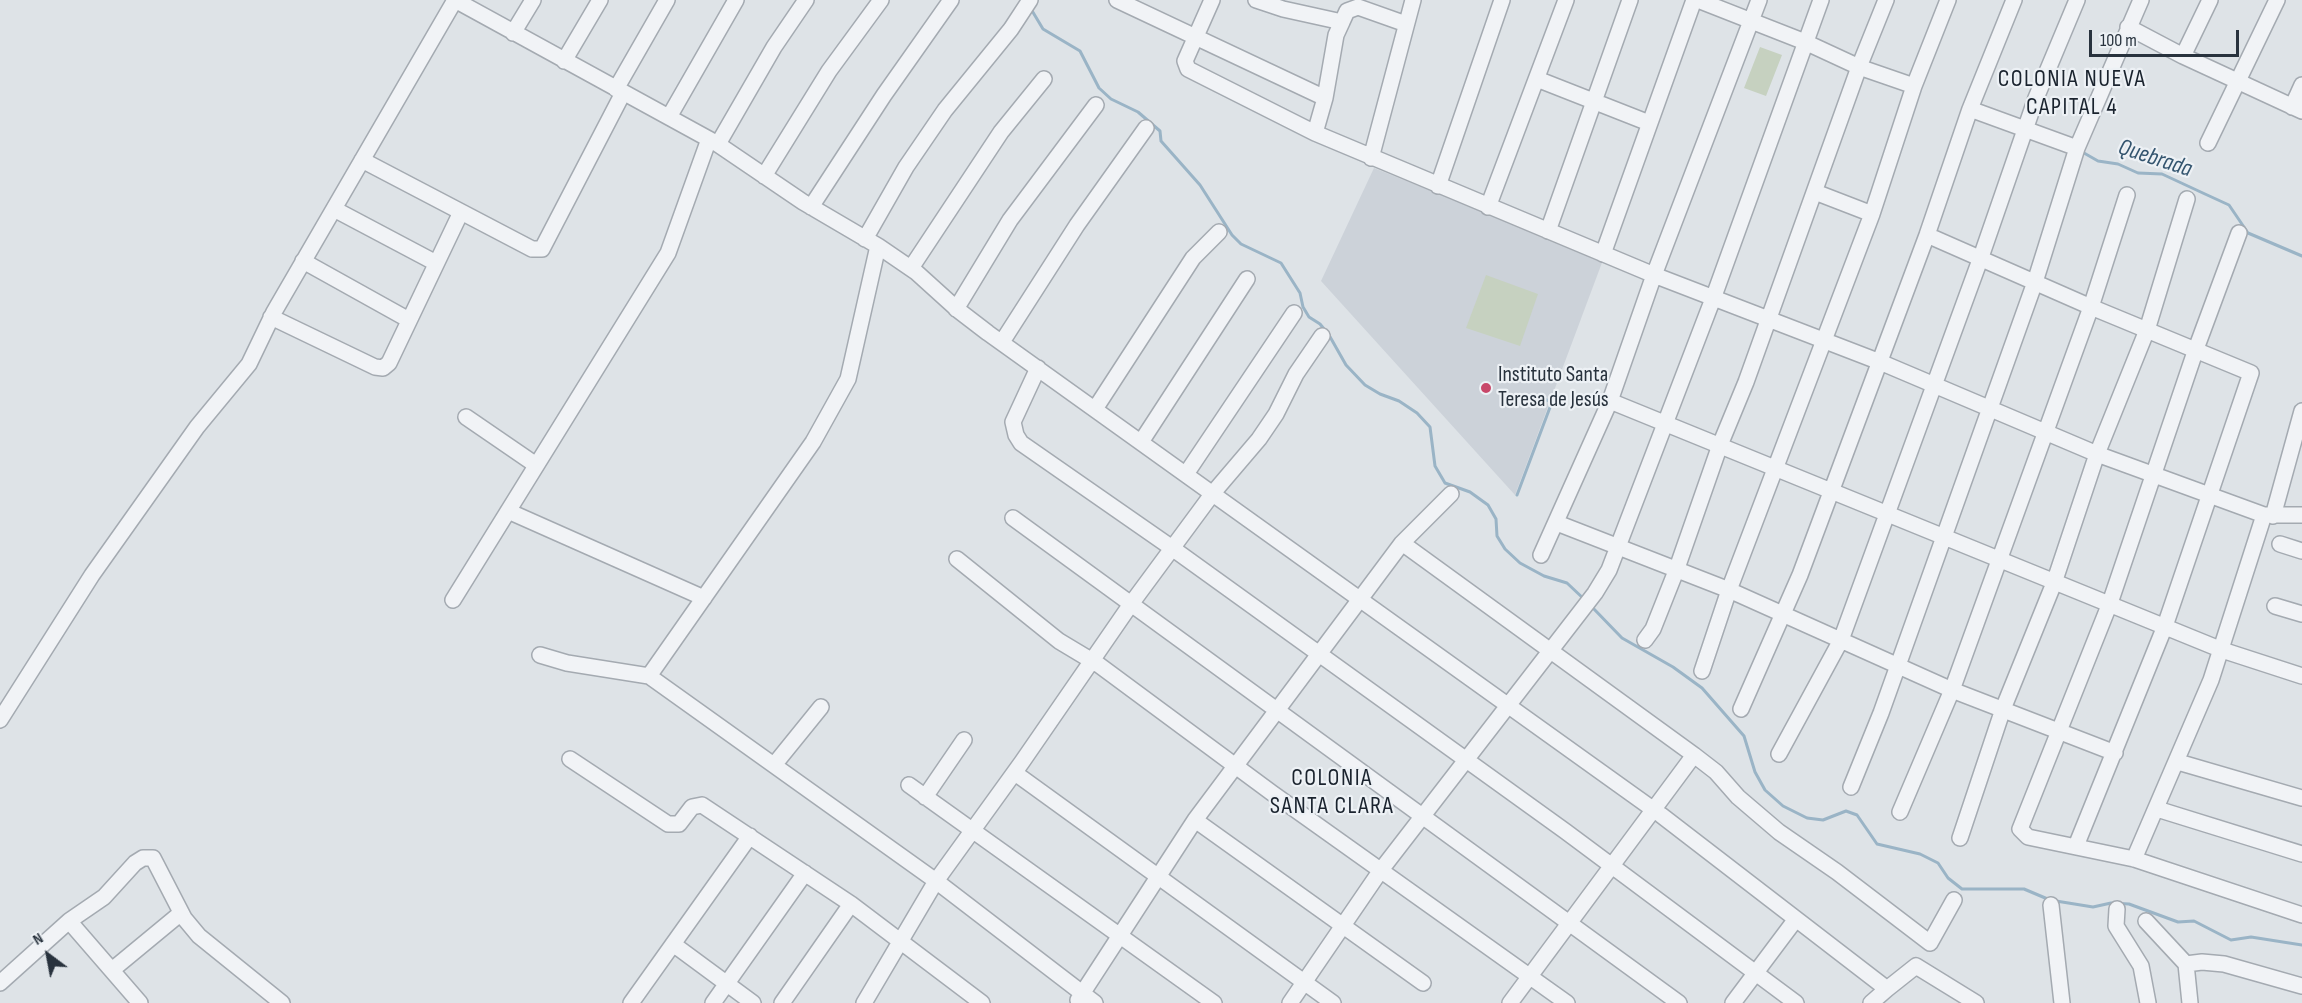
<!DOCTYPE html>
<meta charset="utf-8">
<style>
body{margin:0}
#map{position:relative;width:2302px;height:1003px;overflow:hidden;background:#dee3e7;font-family:"Sofia Sans Condensed",sans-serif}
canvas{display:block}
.north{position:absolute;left:18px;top:925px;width:60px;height:60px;-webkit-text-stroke:4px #edf1f5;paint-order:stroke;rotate:328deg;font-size:16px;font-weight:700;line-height:24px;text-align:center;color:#28323d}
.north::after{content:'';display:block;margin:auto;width:21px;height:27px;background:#28323d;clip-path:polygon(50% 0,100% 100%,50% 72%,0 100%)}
.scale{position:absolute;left:2089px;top:30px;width:150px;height:27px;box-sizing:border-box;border:3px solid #28323d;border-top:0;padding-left:8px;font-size:18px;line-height:21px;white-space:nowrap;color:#28323d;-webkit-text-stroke:4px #edf1f5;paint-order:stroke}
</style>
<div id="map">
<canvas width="2302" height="1003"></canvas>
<div class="north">N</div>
<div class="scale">100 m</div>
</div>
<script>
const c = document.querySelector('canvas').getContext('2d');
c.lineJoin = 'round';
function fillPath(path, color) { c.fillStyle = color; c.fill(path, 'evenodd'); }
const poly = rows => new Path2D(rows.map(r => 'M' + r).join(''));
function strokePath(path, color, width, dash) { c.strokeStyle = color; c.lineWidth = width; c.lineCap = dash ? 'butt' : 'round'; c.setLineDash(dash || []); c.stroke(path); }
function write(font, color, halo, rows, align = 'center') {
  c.font = font + ' "Sofia Sans Condensed",sans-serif'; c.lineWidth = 4.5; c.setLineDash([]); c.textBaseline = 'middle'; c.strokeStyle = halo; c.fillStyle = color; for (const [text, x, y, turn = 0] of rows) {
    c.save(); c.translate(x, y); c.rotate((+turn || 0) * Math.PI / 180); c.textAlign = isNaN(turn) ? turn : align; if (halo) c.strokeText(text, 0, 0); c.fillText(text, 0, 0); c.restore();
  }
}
const built = poly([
 [1374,168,1603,260,1515,495,1321,281]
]);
const green = poly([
 [1760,47,1782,55,1766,96,1744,88],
 [1486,275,1538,294,1520,346,1466,328]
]);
const stream = poly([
 [1031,9,1043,29,1080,51,1099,88,1111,99,1138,112,1160,131,1161,141,1200,185,1232,235,1241,244,1281,263,1300,293,1303,307,1309,317,1320,324,1329,335,1346,365,1365,385,1380,394,1399,401,1417,413,1430,427,1435,466,1445,483,1470,492,1488,505,1496,519,1497,536,1505,549,1520,563,1544,576,1567,583,1585,600],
 [2084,153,2098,161,2118,164,2138,173,2162,174,2205,194,2229,205,2248,233,2302,256],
 [1517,495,1552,402,1536,396],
 [1592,607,1622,638,1673,667,1702,688,1744,736,1755,772,1765,790,1783,806,1807,818,1823,820,1846,811,1857,815,1877,844,1920,854,1938,863,1948,878,1962,889,2024,889,2050,900],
 [2056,901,2093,907,2111,903,2129,904,2178,922,2194,921,2231,940,2251,937,2302,945]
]);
const minor = poly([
 [455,0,716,143,803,202,878,246,916,272,958,310,988,333,1661,815,1887,989,1916,966,1976,1003],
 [1117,0,1325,98],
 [1212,0,1185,61,1188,69,1315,133,1654,275,1880,362,2097,454,2264,515,2302,515],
 [1256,0,1283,9,1342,22,1336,35,1325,98,1315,133],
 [1698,0,1805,42,1859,67,1914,86],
 [1342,22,1347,11,1358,7,1406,24],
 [2128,27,2183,56,2302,111],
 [513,33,533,0],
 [2183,56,2210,0],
 [564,61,600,0],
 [1537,79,1649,123],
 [616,89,667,0],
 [2292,107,2302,85],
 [1970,109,2077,148],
 [669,117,736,0],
 [2208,143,2277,0],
 [718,144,774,47,806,0],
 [1371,158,1413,0],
 [362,160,532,249,542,249,623,93],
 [764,176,829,71,881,0],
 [1438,186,1502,0],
 [1815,192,1872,214],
 [811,207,884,95,951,0],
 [1488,207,1566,0],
 [334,209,436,263],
 [1548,231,1630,0],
 [2239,233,2196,349,2110,603,2020,829,2028,837,2134,859,2302,915],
 [1927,235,2091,307,2251,373,2165,626,2076,846],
 [865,239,906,167,945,110,1011,29,1030,0],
 [878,246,848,379,813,442,649,676,936,881,1095,1003],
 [1603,254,1694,0],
 [303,261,409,320],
 [911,268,1001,132,1044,79],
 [956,309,1010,220,1096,105],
 [271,317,375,367,383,368,389,363,461,212],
 [1002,342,1077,225,1146,128],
 [1038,368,1013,422,1016,435,1021,443,1172,548,1565,831,1796,1003],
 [1610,401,2222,650,2302,676],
 [1095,409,1193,258,1219,232],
 [466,417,536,465],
 [1141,442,1247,279],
 [1186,474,1294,313],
 [508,511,704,598],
 [2273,516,2302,411],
 [1013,518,1679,1003],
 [1557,523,1729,590,1952,690,2115,753],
 [1402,543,1694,755,1716,772,1738,797,1779,832,1837,872,1930,943,1954,900],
 [2280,544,2302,551],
 [1541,555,1610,401,1654,275,1759,0],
 [957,559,1059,641,1099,665,1272,793,1567,1003],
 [453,600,668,253,709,139],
 [2275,606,2302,614],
 [1645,640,1653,629,1676,571,1720,445,1746,382,1859,67,1886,0],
 [540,655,567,663,649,676],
 [1702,671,1729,590,1872,214,1914,86,1948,0],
 [1741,709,1800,575,1927,235,1970,109,2014,0],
 [0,720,92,575,197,427,249,364,274,312,455,0],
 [1779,754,1841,640,1981,257,2036,98,2077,0],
 [570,759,668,824,679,824,692,807,702,805,851,904,982,1003],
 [2178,762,2302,798],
 [774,765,821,707],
 [1015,773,1333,1003],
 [909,785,1214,1003],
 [1851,787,1881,713,2035,282,2077,148,2141,0],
 [925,797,964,740],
 [2157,809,2302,854],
 [1900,812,1952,690,2091,307,2127,195],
 [1195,820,1423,983],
 [1960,838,2003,709,2054,583,2097,454,2147,330,2187,199],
 [2134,859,2211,680,2264,515],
 [2051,905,2062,1003],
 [2117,909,2116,926,2141,966,2148,1003],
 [69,921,104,897,135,863,143,858,153,858,184,918,199,936,282,1003],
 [2146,921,2186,964,2202,962,2224,964,2302,986],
 [673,944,753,1003],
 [2186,964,2190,1003],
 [112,970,181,913],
 [0,983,69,921,140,1003],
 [1078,1000,1195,820,1402,543,1451,494],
 [631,1003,750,836],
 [713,1003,805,873],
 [782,1003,851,904],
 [864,1003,936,881,1022,762,1131,604,1213,493,1259,439,1276,414,1296,374,1322,336],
 [1290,1003,1381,870,1595,593,1609,570,1714,296,1821,0],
 [1510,1003,1694,755],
 [1733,1003,1796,919],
 [1871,1003,1887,989]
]);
const markers = [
 [1486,388,6,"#c84769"]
];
const poiNames = [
 ["Instituto Santa",1498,375],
 ["Teresa de Jesús",1498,400]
];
const neighbourhoodNames = [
 ["COLONIA NUEVA",2072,80],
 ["CAPITAL 4",2072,108],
 ["COLONIA",1332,779],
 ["SANTA CLARA",1332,807]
];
const waterNames = [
 ["Quebrada",2155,159,18]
];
fillPath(built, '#ccd2d9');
fillPath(green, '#c6d1c0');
strokePath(stream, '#9ab4c6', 3);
strokePath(minor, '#a4aab1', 18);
strokePath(minor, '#f1f3f6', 15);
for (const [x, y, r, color] of markers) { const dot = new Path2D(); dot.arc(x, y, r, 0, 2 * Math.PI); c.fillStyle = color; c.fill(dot); strokePath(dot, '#edf1f5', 2); }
write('22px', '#28323d', '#edf1f5', poiNames, 'left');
c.letterSpacing = '1.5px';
write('24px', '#1a232e', '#edf1f5', neighbourhoodNames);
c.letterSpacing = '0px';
write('italic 24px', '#34556f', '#edf1f5', waterNames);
</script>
